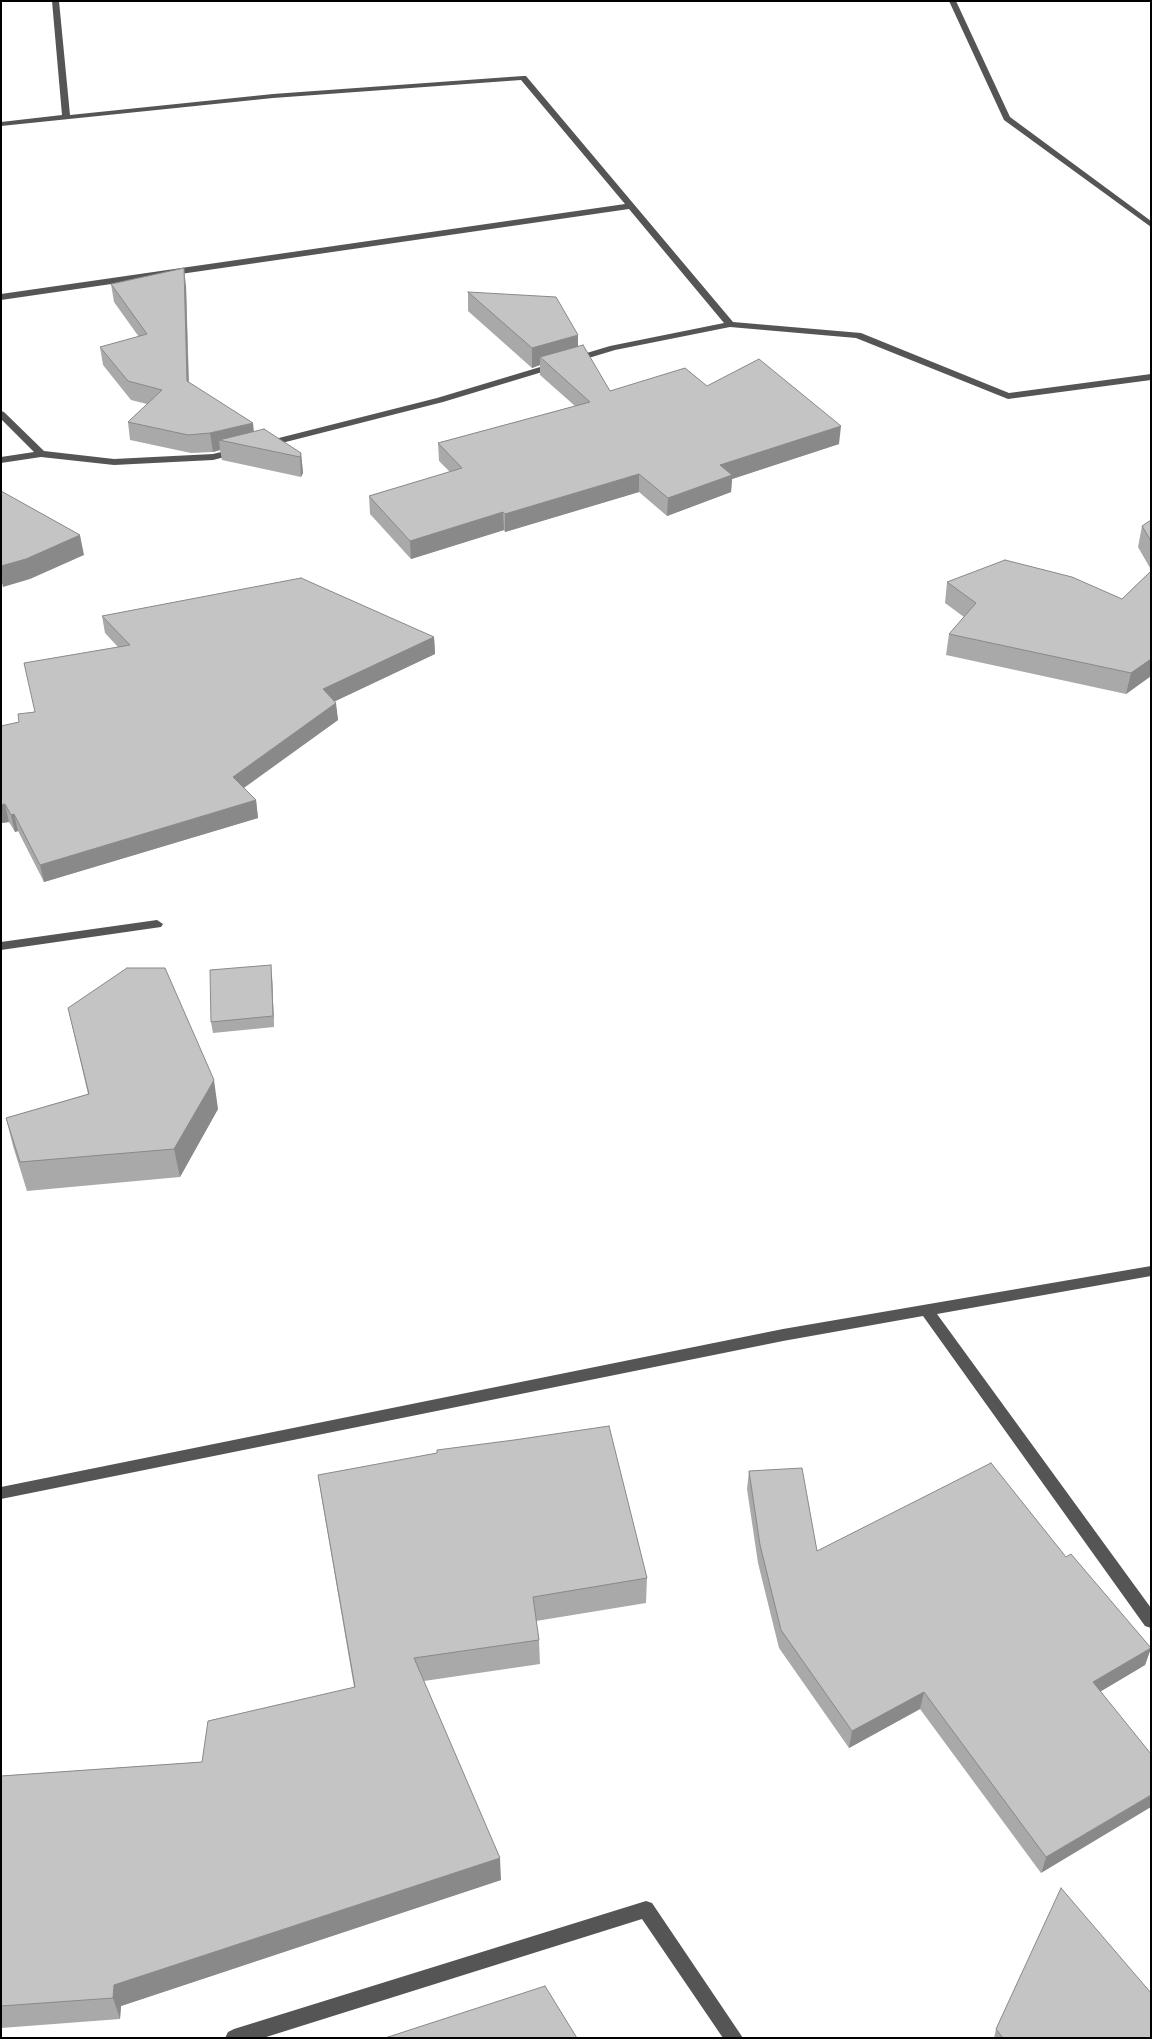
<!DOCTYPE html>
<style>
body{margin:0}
#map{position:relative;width:1152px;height:2039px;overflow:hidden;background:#fff;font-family:Roboto,sans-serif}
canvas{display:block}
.frame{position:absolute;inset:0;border:2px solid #000;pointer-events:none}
</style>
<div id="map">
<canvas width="1152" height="2039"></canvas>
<div class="frame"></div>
</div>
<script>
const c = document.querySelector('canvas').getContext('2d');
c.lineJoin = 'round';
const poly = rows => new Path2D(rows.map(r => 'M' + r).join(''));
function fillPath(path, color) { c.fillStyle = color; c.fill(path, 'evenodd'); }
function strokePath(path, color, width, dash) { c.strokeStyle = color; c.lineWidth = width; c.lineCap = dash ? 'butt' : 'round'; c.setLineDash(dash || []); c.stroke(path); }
const minor = poly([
 [52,1,59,1,70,115,273,94,523,76,526,76,733,322,861,333,1009,393,1151,374,1151,380,1008,399,856,338,730,327,615,350,443,402,266,447,263,446,263,442,437,398,610,346,724,323,629,209,1,300,1,294,625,204,521,80,273,98,1,126,1,122,62,115,52,1],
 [949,1,956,1,1010,117,1151,221,1151,227,1004,120,949,1],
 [1,411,4,412,44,451,114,459,213,454,237,448,242,451,240,453,213,460,114,465,41,457,1,463,1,457,34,452,1,419,1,411],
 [157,920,163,924,161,927,1,950,1,942,157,920],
 [1151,1266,1151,1276,937,1314,1151,1608,1151,1628,1145,1626,923,1316,783,1341,1,1499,1,1487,783,1329,1151,1266],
 [646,1901,652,1903,743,2038,723,2038,642,1919,263,2038,225,2038,228,2032,234,2029,646,1901]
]);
const wall = poly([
 [111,284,186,286,189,382,254,432,301,453,303,473,301,477,222,460,220,450,213,452,191,453,130,440,128,422,147,404,131,400,103,365,100,347,139,337,114,302],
 [468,292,578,346,610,391,707,386,839,444,732,479,731,492,667,516,639,492,505,532,504,530,411,559,370,514,369,496,450,472,439,461,438,443,575,406,540,375,540,365,532,368,468,311],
 [1151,520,1151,567,1150,568,1138,547,1142,526],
 [1151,571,1151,676,1126,694,946,655,949,634,964,617,945,603,947,582,1122,599],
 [102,616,434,637,435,654,335,701,338,720,244,788,256,800,258,818,44,882,18,831,15,832,9,822,1,823,19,722,34,712,118,647,105,633],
 [272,976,274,1027,213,1033,211,1022],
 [68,1008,218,1109,180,1177,27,1191,13,1146,6,1118,88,1094],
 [749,1471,817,1551,1066,1557,1151,1648,1145,1665,1101,1691,1041,1873,920,1709,849,1748,779,1648,758,1563,747,1489],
 [318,1475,647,1578,646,1603,536,1621,539,1640,540,1664,424,1681,501,1880,121,2006,120,2019,1,2028,1,1776,202,1762,354,1687,322,1500],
 [996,2029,1151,2038,994,2038]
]);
const shadedWall = poly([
 [184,268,186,286,189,399,187,381],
 [578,335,578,354,540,357,540,365,532,368,532,348],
 [253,423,255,442,219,440,220,450,213,452,210,433],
 [841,426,839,444,732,479,731,492,667,516,668,498,720,465],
 [301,453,303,473,301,477,300,457],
 [639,474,639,492,505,532,505,514],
 [503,512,504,530,411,559,410,541],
 [80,535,84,555,30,579,3,587,1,579,1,566],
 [434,637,435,654,325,706,323,689],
 [1151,659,1151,676,1126,694,1131,673],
 [336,703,338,720,235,794,233,777],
 [256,800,258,818,44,882,40,865],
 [5,804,9,822,1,823,1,805],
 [14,814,18,831,15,832,11,815],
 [271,965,272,976,274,1027,273,1016],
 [214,1080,218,1109,180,1177,174,1149],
 [1151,1648,1145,1665,1088,1699,1093,1682],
 [924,1692,920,1709,849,1748,852,1731],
 [1151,1795,1151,1807,1041,1873,1046,1857],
 [500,1858,501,1880,121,2006,120,2019,113,1998,114,1985]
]);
const building = poly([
 [184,268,187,381,253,423,210,433,188,435,128,422,162,390,128,381,100,347,147,334,111,284,184,268],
 [468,292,556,297,578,335,532,348,468,292],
 [583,345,610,391,685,368,707,386,759,359,841,426,720,465,732,475,668,498,639,474,505,514,503,512,410,541,369,496,462,468,438,443,590,402,540,357,583,345],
 [264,429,301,453,300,457,219,440,264,429],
 [1,491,80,535,26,559,1,566,1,491],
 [1151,520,1151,541,1142,526,1151,520],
 [1005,560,1072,577,1122,599,1151,571,1151,659,1131,673,949,634,976,603,947,582,1005,560],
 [301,578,434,637,323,689,336,703,233,777,256,800,40,865,14,814,11,815,5,804,1,805,1,726,19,722,18,714,35,712,24,663,130,645,102,616,301,578],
 [271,965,273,1016,211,1022,210,970,271,965],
 [127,968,165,968,214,1080,174,1149,20,1162,6,1118,89,1094,68,1008,127,968],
 [609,1426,647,1578,533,1597,539,1640,414,1658,500,1858,114,1985,113,1998,1,2006,1,1776,202,1762,208,1721,355,1687,318,1475,437,1453,437,1450,514,1440,609,1426],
 [991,1463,1066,1557,1071,1554,1151,1648,1093,1682,1151,1754,1151,1795,1046,1857,924,1692,852,1731,781,1630,760,1545,749,1471,802,1468,817,1551,991,1463],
 [1061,1888,1151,1993,1151,2038,1003,2038,996,2029,1061,1888],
 [545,1986,577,2038,385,2038,545,1986]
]);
fillPath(minor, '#555');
fillPath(wall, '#a9a9a9');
fillPath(shadedWall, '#898989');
fillPath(building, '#c4c4c4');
strokePath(building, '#898989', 1);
</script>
